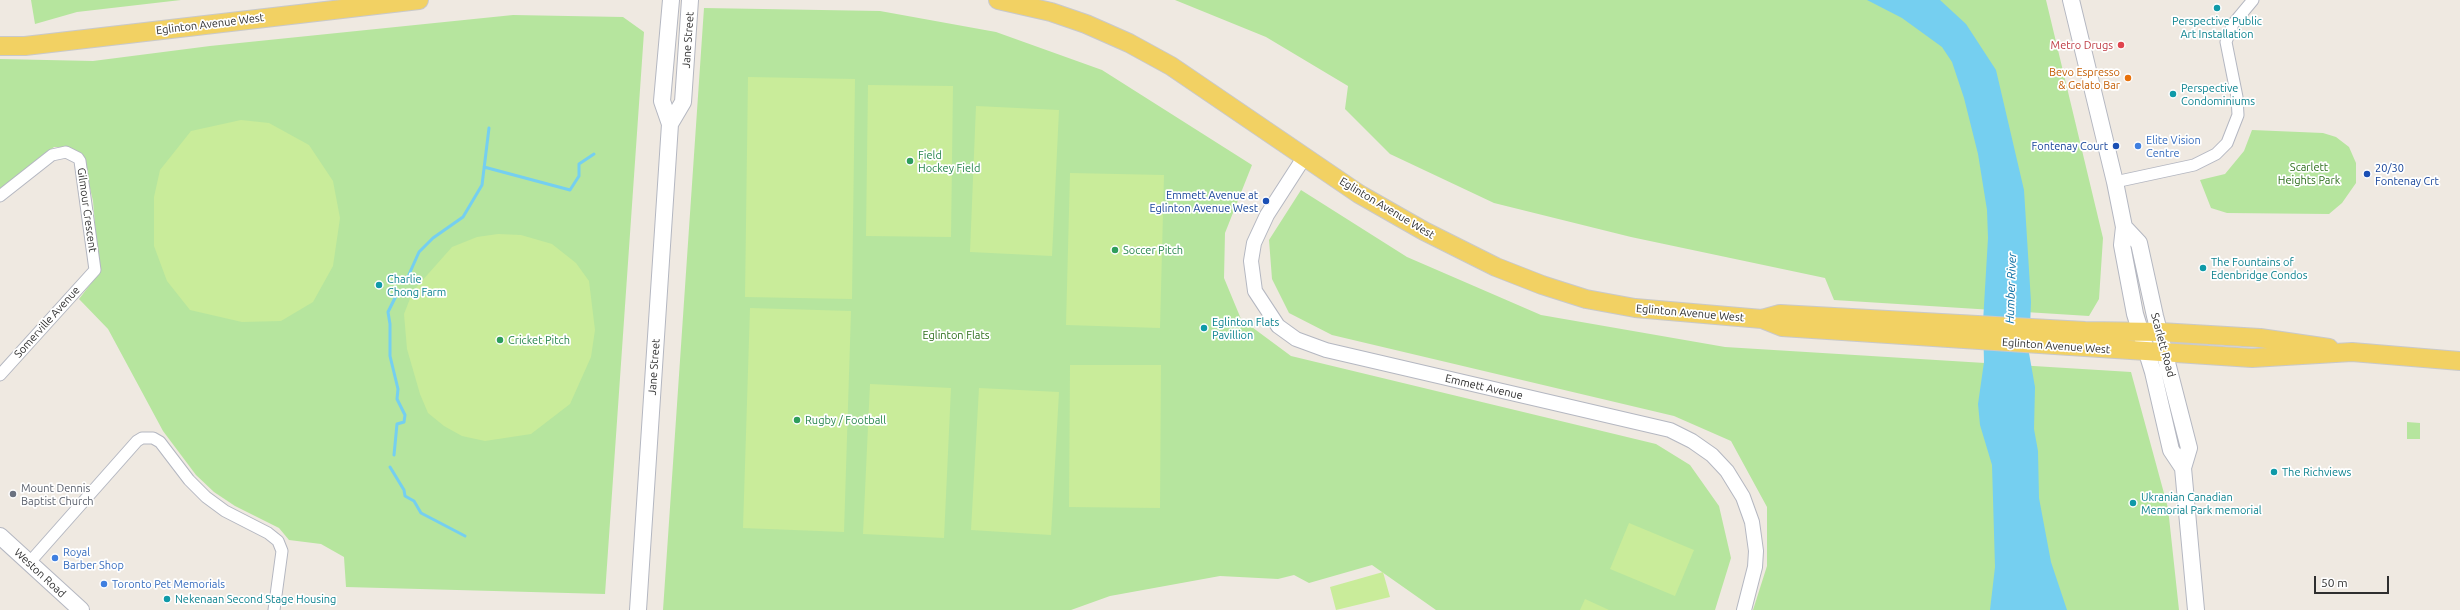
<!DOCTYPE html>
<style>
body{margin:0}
#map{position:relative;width:2460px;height:610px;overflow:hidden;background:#efe9e1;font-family:Ubuntu,sans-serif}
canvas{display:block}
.scale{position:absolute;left:2314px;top:576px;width:75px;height:18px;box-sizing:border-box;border:2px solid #2e2e2e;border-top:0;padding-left:5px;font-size:12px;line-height:14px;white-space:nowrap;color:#2e2e2e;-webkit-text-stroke:3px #fff;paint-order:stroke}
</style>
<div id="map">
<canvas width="2460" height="610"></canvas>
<div class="scale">50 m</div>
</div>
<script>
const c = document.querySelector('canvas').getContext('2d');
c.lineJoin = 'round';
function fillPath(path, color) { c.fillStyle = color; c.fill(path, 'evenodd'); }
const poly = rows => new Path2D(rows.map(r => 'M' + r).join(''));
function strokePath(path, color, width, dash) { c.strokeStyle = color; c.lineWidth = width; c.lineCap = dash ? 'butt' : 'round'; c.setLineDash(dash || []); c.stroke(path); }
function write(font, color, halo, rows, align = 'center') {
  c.font = font + ' Ubuntu,sans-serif'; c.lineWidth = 3.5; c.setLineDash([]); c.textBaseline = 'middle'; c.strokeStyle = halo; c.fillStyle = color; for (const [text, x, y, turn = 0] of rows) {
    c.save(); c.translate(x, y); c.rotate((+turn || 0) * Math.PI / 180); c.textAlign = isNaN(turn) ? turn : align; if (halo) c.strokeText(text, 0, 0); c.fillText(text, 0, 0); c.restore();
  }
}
const green = poly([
 [31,0,181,0,77,12,35,24],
 [1175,0,2046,0,2103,238,2099,299,2089,316,1834,300,1825,278,1631,237,1494,203,1390,154,1345,109,1348,86,1266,37],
 [704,8,880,11,996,32,1102,70,1252,165,1225,233,1224,278,1241,319,1291,356,1656,444,1690,465,1719,506,1731,558,1715,610,1436,610,1372,565,1309,583,1294,575,1278,579,1220,576,1110,596,1071,610,663,610],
 [513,15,623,17,644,32,605,594,346,587,344,557,321,544,289,540,279,528,235,506,214,492,196,475,163,431,108,329,79,299,99,273,93,201,82,154,67,147,54,147,0,189,0,59,93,61,210,46],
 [2252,130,2323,133,2336,137,2349,147,2356,163,2356,183,2342,203,2329,214,2227,213,2211,208,2200,180,2225,174,2244,151],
 [1301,190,1407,257,1541,315,1725,347,2131,372,2168,508,2179,610,1753,610,1767,566,1767,507,1731,441,1674,416,1332,335,1289,313,1272,279,1269,240],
 [2407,422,2420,423,2420,439,2407,439]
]);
const pitch = poly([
 [748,77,855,79,852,299,745,297],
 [868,85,953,86,951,237,866,236],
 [976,106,1059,110,1052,256,970,252],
 [241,120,269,123,309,145,333,181,340,218,333,266,313,302,281,321,242,322,190,310,167,281,154,246,154,197,160,170,191,131],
 [1070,173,1164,175,1160,328,1066,325],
 [498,234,521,235,552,244,576,263,589,281,595,330,591,357,570,404,531,434,485,441,462,436,444,426,428,413,420,394,407,349,404,314,413,291,452,247,477,237],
 [750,308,851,311,844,532,743,528],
 [1070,365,1161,365,1160,508,1069,507],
 [870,384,951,388,944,538,863,534],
 [979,388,1059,392,1051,535,971,530],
 [1629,523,1694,550,1675,596,1610,569],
 [1383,572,1390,597,1336,610,1330,587],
 [1585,599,1609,610,1580,610]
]);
const water = poly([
 [1867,0,1940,0,1966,24,1996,70,2024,190,2031,302,2029,353,2035,387,2034,429,2038,451,2039,498,2051,562,2067,610,1990,610,1995,567,1992,465,1980,425,1978,404,1984,362,1983,322,1988,238,1987,210,1978,154,1964,98,1952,62,1942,47,1902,18]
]);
const stream = poly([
 [484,167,570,190,579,176,579,164,594,154],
 [407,279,419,252,433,238,463,217,482,185,489,128],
 [394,455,397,424,404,422,405,415,397,399,398,389,390,356,390,324,388,312,397,294],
 [390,467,404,490,405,496,414,501,421,513,465,536]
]);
const minor = poly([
 [2115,182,2194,165,2216,154,2227,143,2238,115,2237,97,2226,42,2233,24,2253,0],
 [0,196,52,155,66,152,78,158,80,161,95,270,0,375],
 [29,563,137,441,142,438,153,438,160,442,189,480,206,497,225,511,268,533,278,541,282,551,274,610]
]);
const tertiary = poly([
 [1305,156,1267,215,1254,243,1251,261,1255,291,1278,326,1296,339,1326,350,1670,430,1692,441,1712,455,1727,471,1743,497,1752,522,1756,551,1755,567,1744,610]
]);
const secondary = poly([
 [2071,0,2115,182,2124,227,2122,245,2135,314,2153,372,2171,450,2183,468],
 [670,124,683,102,690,0],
 [2124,227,2139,243,2155,316,2189,448,2183,468,2196,610],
 [0,536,81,610],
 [638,610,670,124,662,101,671,0]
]);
const primary = poly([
 [998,0,1051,12,1086,24,1129,43,1171,66,1359,194,1424,231,1496,267,1542,285,1586,299,1635,308,1762,319,1782,327,2252,358,2352,352,2460,361],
 [0,46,25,46,419,0],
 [1762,319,1780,314,2085,331,2160,332,2260,338,2329,348]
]);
const markers = [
 [2217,8,4,"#0f9aa8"],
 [2121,45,4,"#e0444e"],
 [2128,78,4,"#e8710a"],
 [2173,94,4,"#0f9aa8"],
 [2116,146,4,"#1a4fb4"],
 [2138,146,4,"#3f7fe0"],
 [910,161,4,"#2e9e5b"],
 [2367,174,4,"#1a4fb4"],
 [1266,201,4,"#1a4fb4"],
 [1115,250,4,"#2e9e5b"],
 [2203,268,4,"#0f9aa8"],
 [379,285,4,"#0f9aa8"],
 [1204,328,4,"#0f9aa8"],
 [500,340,4,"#2e9e5b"],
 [797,420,4,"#2e9e5b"],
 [2274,472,4,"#0f9aa8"],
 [13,494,4,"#6b7280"],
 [2133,503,4,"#0f9aa8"],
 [55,558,4,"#3f7fe0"],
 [104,584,4,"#3f7fe0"],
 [167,599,4,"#0f9aa8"]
];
const cultureNames = [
 ["Perspective Public",2217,21,"center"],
 ["Art Installation",2217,34,"center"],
 ["Perspective",2181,88],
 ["Condominiums",2181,101],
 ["The Fountains of",2211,262],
 ["Edenbridge Condos",2211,275],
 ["Charlie",387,279],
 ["Chong Farm",387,292],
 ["Eglinton Flats",1212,322],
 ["Pavillion",1212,335],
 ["The Richviews",2282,472],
 ["Ukranian Canadian",2141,497],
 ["Memorial Park memorial",2141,510],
 ["Nekenaan Second Stage Housing",175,599]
];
const streetNames = [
 ["Eglinton Avenue West",210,24,-7],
 ["Jane Street",688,40,-86],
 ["Eglinton Avenue West",1387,208,31],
 ["Gilmour Crescent",87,210,82],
 ["Eglinton Avenue West",1690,313,5],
 ["Somerville Avenue",47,322,-48],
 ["Scarlett Road",2163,345,75],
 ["Eglinton Avenue West",2056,346,4],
 ["Jane Street",654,367,-86],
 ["Emmett Avenue",1484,387,13],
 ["Weston Road",40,573,43]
];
const healthNames = [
 ["Metro Drugs",2113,45]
];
const foodNames = [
 ["Bevo Espresso",2120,72],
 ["& Gelato Bar",2120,85]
];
const shopNames = [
 ["Elite Vision",2146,140],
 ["Centre",2146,153],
 ["Royal",63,552],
 ["Barber Shop",63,565],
 ["Toronto Pet Memorials",112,584]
];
const transitNames = [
 ["Fontenay Court",2108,146],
 ["20/30",2375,168,"left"],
 ["Fontenay Crt",2375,181,"left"],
 ["Emmett Avenue at",1258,195],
 ["Eglinton Avenue West",1258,208]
];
const leisureNames = [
 ["Field",918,155],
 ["Hockey Field",918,168],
 ["Soccer Pitch",1123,250],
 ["Cricket Pitch",508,340],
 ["Rugby / Football",805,420]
];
const parkNames = [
 ["Scarlett",2309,167],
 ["Heights Park",2309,180],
 ["Eglinton Flats",956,335]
];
const worshipNames = [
 ["Mount Dennis",21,488],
 ["Baptist Church",21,501]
];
const waterNames = [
 ["Humber River",2011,288,-88]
];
fillPath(green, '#b6e59e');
fillPath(pitch, '#c9ec9a');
fillPath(water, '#75cff0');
strokePath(stream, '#75cff0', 3);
strokePath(minor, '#b4b7c1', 13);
strokePath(tertiary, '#b4b7c1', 16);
strokePath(secondary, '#b4b7c1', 18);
strokePath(primary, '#c9c9c9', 20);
strokePath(minor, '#fff', 11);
strokePath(tertiary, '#fff', 14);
strokePath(secondary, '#fff', 16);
strokePath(primary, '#f2d163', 18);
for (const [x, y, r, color] of markers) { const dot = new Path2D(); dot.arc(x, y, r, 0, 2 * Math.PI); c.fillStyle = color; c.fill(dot); strokePath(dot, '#fff', 1.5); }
write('11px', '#0d838f', '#fff', cultureNames, 'left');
write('11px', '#2e2e2e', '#fff', streetNames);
write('11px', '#be3a42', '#fff', healthNames, 'right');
write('11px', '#c56008', '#fff', foodNames, 'right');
write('11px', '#366cbe', '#fff', shopNames, 'left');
write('11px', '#164399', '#fff', transitNames, 'right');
write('11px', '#27864d', '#fff', leisureNames, 'left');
write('11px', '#2c6e1b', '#fff', parkNames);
write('11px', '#5b616d', '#fff', worshipNames, 'left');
write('italic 12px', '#0d6fa3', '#fff', waterNames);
</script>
